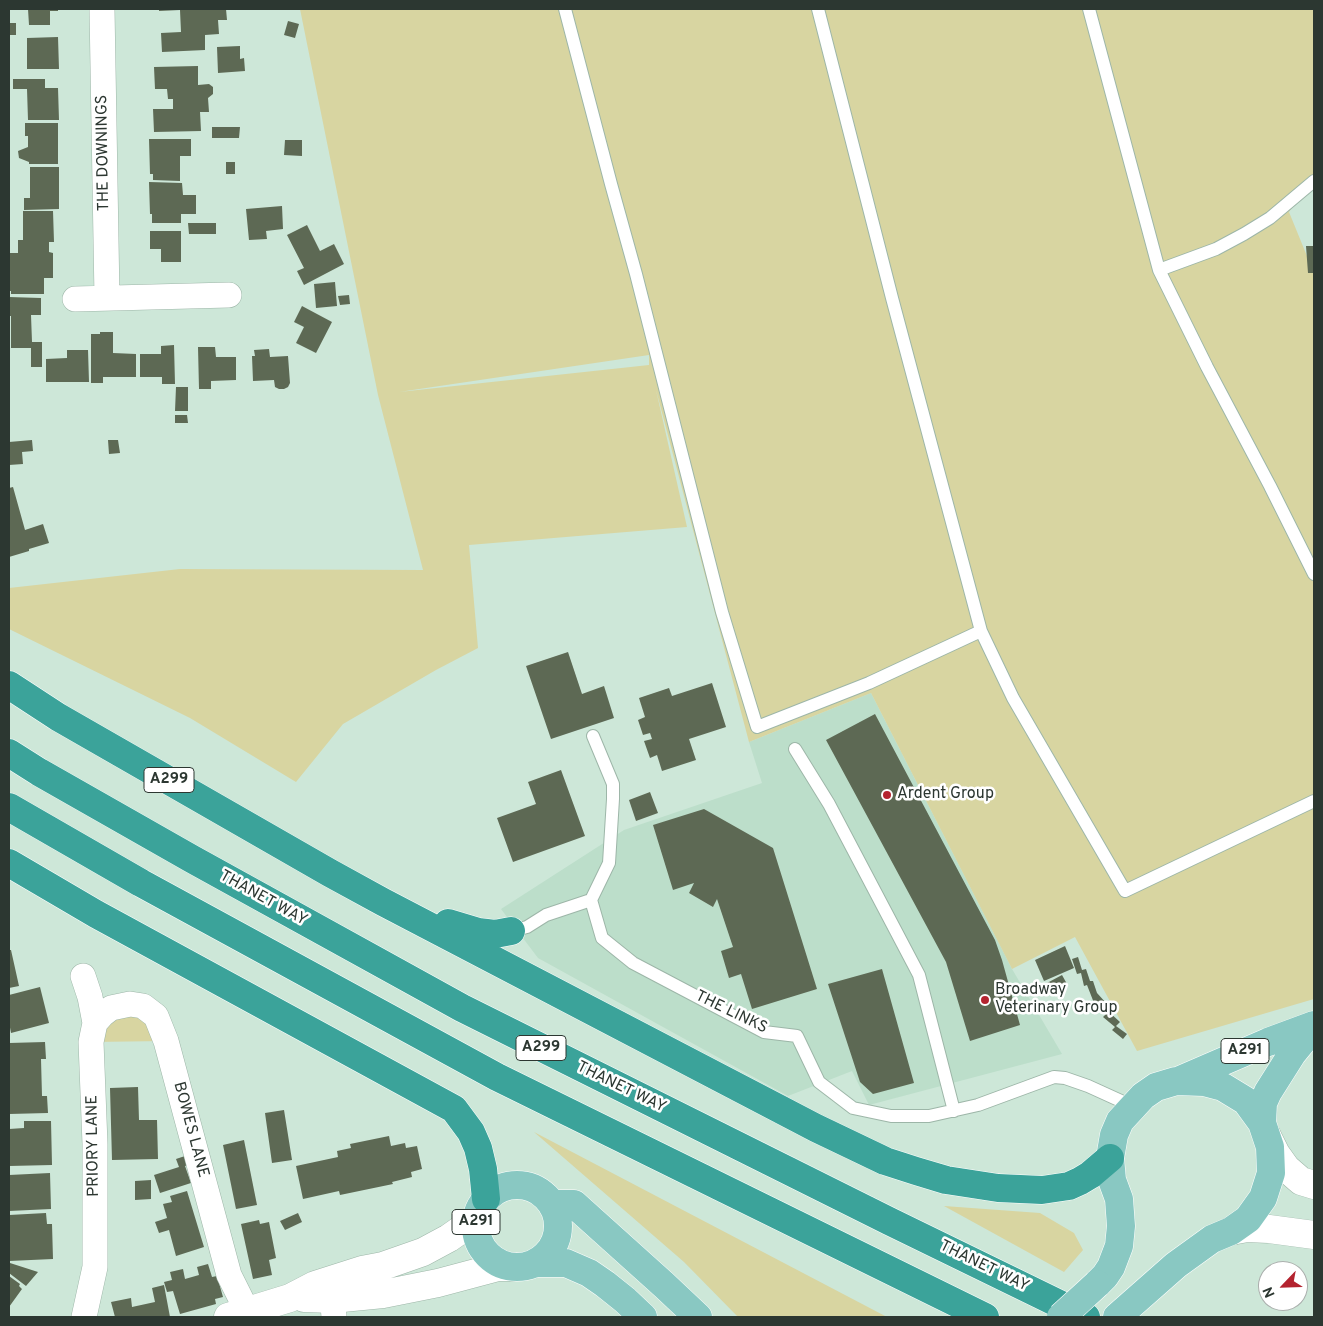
<!DOCTYPE html>
<style>
body{margin:0}
#map{position:relative;width:1323px;height:1326px;overflow:hidden;background:#cde7d8;font-family:Overpass,sans-serif}
canvas{display:block}
.frame{position:absolute;inset:0;border:10px solid #2c3731;pointer-events:none}
.north{position:absolute;left:1258px;top:1261px;width:50px;height:50px;box-sizing:border-box;background:#fff;border:1px solid #abafad;border-radius:50%;rotate:246deg;font-size:14px;font-weight:700;line-height:20px;text-align:center;color:#2c3731}
.north::after{content:'';display:block;margin:auto;width:18px;height:22px;background:#b4232f;clip-path:polygon(50% 0,100% 100%,50% 72%,0 100%)}
</style>
<div id="map">
<canvas width="1323" height="1326"></canvas>
<div class="frame"></div>
<div class="north">N</div>
</div>
<script>
const c = document.querySelector('canvas').getContext('2d');
c.lineJoin = 'round';
function fillPath(path, color) { c.fillStyle = color; c.fill(path, 'evenodd'); }
const poly = rows => new Path2D(rows.map(r => 'M' + r).join(''));
function strokePath(path, color, width, dash) { c.strokeStyle = color; c.lineWidth = width; c.lineCap = dash ? 'butt' : 'round'; c.setLineDash(dash || []); c.stroke(path); }
function write(font, color, halo, rows, align = 'center') {
  c.font = font + ' Overpass,sans-serif'; c.lineWidth = 5; c.setLineDash([]); c.textBaseline = 'middle'; c.strokeStyle = halo; c.fillStyle = color; for (const [text, x, y, turn = 0] of rows) {
    c.save(); c.translate(x, y); c.rotate((+turn || 0) * Math.PI / 180); c.textAlign = isNaN(turn) ? turn : align; if (halo) c.strokeText(text, 0, 0); c.fillText(text, 0, 0); c.restore();
  }
}
const built = poly([
 [871,693,1012,969,1062,1054,869,1105,852,1071,788,1096,538,958,501,909,624,830,762,783,749,742]
]);
const green = poly([
 [300,9,1314,9,1314,177,1289,212,1309,261,1314,270,1314,999,1137,1051,1075,937,1012,969,871,693,749,742,656,390,687,527,469,545,478,648,436,670,343,724,296,782,190,718,9,629,9,588,180,569,423,570,378,395],
 [649,355,649,365,399,392],
 [130,1004,166,1041,91,1042],
 [534,1132,887,1317,738,1317,684,1262],
 [944,1206,1040,1213,1074,1233,1083,1250,1064,1272]
]);
const building = poly([
 [28,9,58,9,58,11,50,11,50,25,29,25],
 [159,9,226,9,227,20,218,20,219,34,205,35,205,50,162,52,161,33,181,32,180,10,159,11],
 [288,21,299,24,295,38,284,35],
 [9,23,16,23,16,35,9,35],
 [58,37,59,69,27,69,27,38],
 [240,46,240,59,244,58,245,71,218,73,217,47],
 [198,66,198,85,209,84,213,87,213,94,208,98,209,112,200,112,201,131,154,132,153,109,173,109,173,99,168,99,167,89,155,89,154,67],
 [13,79,45,79,45,88,58,88,59,120,28,120,27,89,13,89],
 [25,123,58,123,58,164,29,164,29,162,19,158,18,151,28,147,28,136,25,136],
 [212,127,240,127,239,138,212,138],
 [149,139,191,139,191,156,180,156,180,181,153,180,153,174,150,174],
 [285,140,302,140,302,156,284,155],
 [226,162,235,162,235,174,226,174],
 [30,167,59,167,59,209,24,210,24,198,30,198],
 [149,182,182,183,183,195,196,195,196,214,181,214,181,223,152,223,152,214,150,214],
 [282,206,283,229,266,231,267,239,249,240,246,209],
 [23,211,53,211,54,242,49,242,49,252,53,253,53,278,44,278,44,294,11,294,11,291,9,291,9,253,18,253,18,240,23,240],
 [188,223,216,223,216,234,189,234],
 [307,225,320,251,334,244,344,264,304,285,297,271,304,268,287,235],
 [150,231,181,231,181,262,161,262,161,249,150,249],
 [1306,246,1314,246,1314,273,1308,273],
 [335,282,337,306,316,308,314,284],
 [349,295,350,304,340,305,338,296],
 [9,297,41,298,41,315,31,315,32,342,42,342,42,367,31,367,31,348,11,348,11,316,9,316],
 [302,306,332,322,316,353,296,343,304,327,294,322],
 [100,332,113,332,113,353,136,354,136,377,103,377,103,383,91,383,91,334,100,334],
 [174,345,175,384,162,384,162,377,140,377,140,354,161,354,161,346],
 [198,347,215,347,216,357,236,357,236,380,211,381,211,389,199,389],
 [269,349,270,357,288,356,290,383,288,387,284,389,279,389,275,387,274,380,253,381,252,356,255,356,254,350],
 [67,350,88,350,89,382,46,382,46,359,67,358],
 [176,387,188,387,188,411,175,411],
 [175,415,187,415,188,423,175,423],
 [32,440,33,451,22,452,23,464,9,465,9,442],
 [108,440,118,440,120,453,109,454],
 [13,487,25,530,43,524,49,543,29,549,29,551,9,557,9,488],
 [568,652,582,694,604,686,614,718,551,739,526,666],
 [712,683,726,727,689,739,696,760,662,771,657,755,650,758,644,741,652,739,650,733,643,735,638,720,645,717,639,698,669,688,672,696],
 [875,714,995,940,1002,960,1020,1025,970,1041,946,962,826,740],
 [561,770,585,836,513,862,497,818,536,804,528,782],
 [650,792,658,813,636,821,629,800],
 [704,809,773,848,817,989,752,1009,741,974,729,978,721,951,733,947,717,899,713,907,689,893,694,883,673,890,653,825],
 [1065,946,1074,968,1044,981,1035,960],
 [9,950,11,950,19,986,9,988],
 [1078,957,1082,970,1086,969,1090,981,1093,981,1097,993,1107,1004,1112,1008,1109,1012,1120,1022,1116,1026,1127,1034,1123,1039,1112,1030,1115,1027,1103,1017,1106,1014,1094,1003,1087,985,1084,986,1081,973,1077,974,1072,959],
 [882,969,914,1083,873,1094,860,1082,828,984],
 [1062,975,1067,984,1051,992,1047,983],
 [40,987,49,1023,11,1033,9,1022,9,995],
 [45,1042,46,1059,41,1059,42,1096,47,1096,48,1113,9,1114,9,1098,10,1098,9,1043],
 [138,1087,139,1120,157,1120,158,1159,112,1160,110,1088],
 [284,1110,292,1160,272,1163,265,1113],
 [24,1121,51,1121,52,1165,9,1166,9,1129,24,1128],
 [389,1136,391,1146,405,1143,406,1148,417,1146,422,1169,411,1172,412,1177,392,1182,393,1184,340,1195,339,1191,303,1199,296,1166,338,1157,337,1151,351,1148,350,1144],
 [244,1140,257,1205,236,1209,223,1145],
 [185,1156,188,1165,185,1166,191,1183,160,1193,154,1175,179,1167,176,1159],
 [50,1173,51,1209,9,1211,9,1175],
 [151,1180,151,1199,135,1200,135,1181],
 [187,1191,204,1247,176,1256,169,1230,159,1233,155,1222,167,1218,163,1204,172,1202,170,1196],
 [46,1213,47,1224,52,1224,53,1259,9,1261,9,1215],
 [298,1213,302,1222,285,1230,280,1221],
 [259,1220,260,1224,269,1222,276,1258,269,1260,272,1275,253,1279,241,1224],
 [10,1263,38,1272,26,1286,9,1273,9,1264],
 [208,1264,212,1277,217,1276,223,1297,215,1299,216,1304,180,1314,173,1291,167,1292,164,1282,172,1280,170,1272,183,1269,185,1279,199,1275,197,1267],
 [9,1276,20,1284,19,1286,22,1289,9,1307],
 [164,1285,170,1317,115,1317,111,1302,131,1298,132,1307,155,1302,152,1288]
]);
const lane = poly([
 [565,9,611,184,636,274,722,612,757,727,869,683,981,631,1013,698,1125,891,1314,801],
 [818,9,892,298,981,631],
 [1089,9,1159,270,1207,367,1270,486,1314,574],
 [1159,270,1216,249,1244,234,1270,218,1314,181],
 [795,749,829,804,919,975,954,1111],
 [591,900,602,938,633,963,764,1032,797,1036,819,1082,853,1108,891,1116,929,1116,978,1105,1054,1077,1065,1078,1088,1086,1132,1106],
 [591,900,609,863,613,799,613,784,593,736],
 [511,931,527,927,546,915,591,900]
]);
const street = poly([
 [102,9,107,298],
 [75,299,229,295],
 [83,976,90,997,95,1023,91,1042,95,1144,95,1267,84,1317],
 [95,1023,102,1015,111,1008,130,1004,143,1006,156,1016,166,1041,229,1275,247,1311],
 [331,1281,334,1317]
]);
const secondary = poly([
 [1266,1134,1276,1154,1286,1168,1301,1181,1314,1185],
 [1231,1231,1247,1228,1269,1229,1314,1235],
 [304,1298,332,1299,383,1294,438,1283,498,1267,512,1267],
 [228,1317,290,1298,315,1285,362,1270,383,1266,423,1252,449,1238,476,1219]
]);
const primary = poly([
 [1180,1080,1268,1042,1314,1025],
 [1262,1123,1263,1103,1268,1092,1292,1054,1314,1027],
 '476 1226a41 41 0 1 1 82 0a41 41 0 1 1-82 0Z',
 [553,1204,574,1204,664,1285,698,1317],
 [535,1263,566,1263,589,1273,605,1284,625,1300,643,1317],
 [1097,1284,1105,1276,1111,1267,1119,1246,1121,1226,1119,1199,1112,1180,1110,1158,1114,1135,1120,1121,1143,1096,1156,1087,1176,1081,1204,1082,1223,1087,1246,1101,1262,1123,1270,1147,1271,1173,1263,1198,1248,1219,1231,1231,1212,1239,1176,1265,1117,1317]
]);
const highway = poly([
 [9,685,58,717,330,873,383,902,816,1128,885,1161,916,1171,946,1180,998,1188,1042,1190,1069,1186,1080,1181,1090,1175,1110,1158],
 [9,753,39,772,192,859,462,1008,889,1221,1086,1317],
 [9,807,141,883,497,1077,985,1317],
 [9,863,96,914,454,1109,471,1132,478,1148,483,1169,486,1199],
 [448,923,478,932,495,934,511,931]
]);
const primaryBridge = poly([
 [1061,1317,1097,1284]
]);
const markers = [
 [887,795,5,"#b4232f"],
 [985,1000,5,"#b4232f"]
];
const shields = [
 [169,780,50],
 [541,1048,50],
 [1245,1051,48],
 [476,1222,48]
];
const shieldNames = [
 ["A299",169,780],
 ["A299",541,1048],
 ["A291",1245,1051],
 ["A291",476,1222]
];
const streetNames = [
 ["THE DOWNINGS",104,153,-91],
 ["THANET WAY",263,899,29],
 ["THE LINKS",731,1013,26],
 ["THANET WAY",621,1088,26],
 ["BOWES LANE",190,1130,75],
 ["PRIORY LANE",94,1146,-91],
 ["THANET WAY",984,1267,26]
];
const poiNames = [
 ["Ardent Group",897,795],
 ["Broadway",995,991],
 ["Veterinary Group",995,1009]
];
fillPath(built, '#bcdeca');
fillPath(green, '#d8d5a1');
fillPath(building, '#5d6954');
strokePath(lane, '#9db6a8', 14);
strokePath(street, '#9db6a8', 26);
strokePath(secondary, '#9db6a8', 29);
strokePath(primary, '#fff', 29);
strokePath(highway, '#fff', 29);
strokePath(lane, '#fff', 12);
strokePath(street, '#fff', 25);
strokePath(secondary, '#fff', 28);
strokePath(primary, '#89c8c2', 28);
strokePath(highway, '#3ba39a', 28);
strokePath(primaryBridge, '#fff', 29, []);
strokePath(primaryBridge, '#89c8c2', 28);
for (const [x, y, r, color] of markers) { const dot = new Path2D(); dot.arc(x, y, r, 0, 2 * Math.PI); c.fillStyle = color; c.fill(dot); strokePath(dot, '#fff', 2); }
for (const [x, y, w] of shields) { const box = new Path2D(); box.roundRect(x - w / 2, y - 12.5, w, 25, 4); c.fillStyle = '#fff'; c.fill(box); strokePath(box, '#2c3731', 1); }
write('bold 15px', '#2c3731', null, shieldNames);
write('16px', '#2c3731', '#fff', streetNames);
write('16px', '#2c3731', '#fff', poiNames, 'left');
</script>
